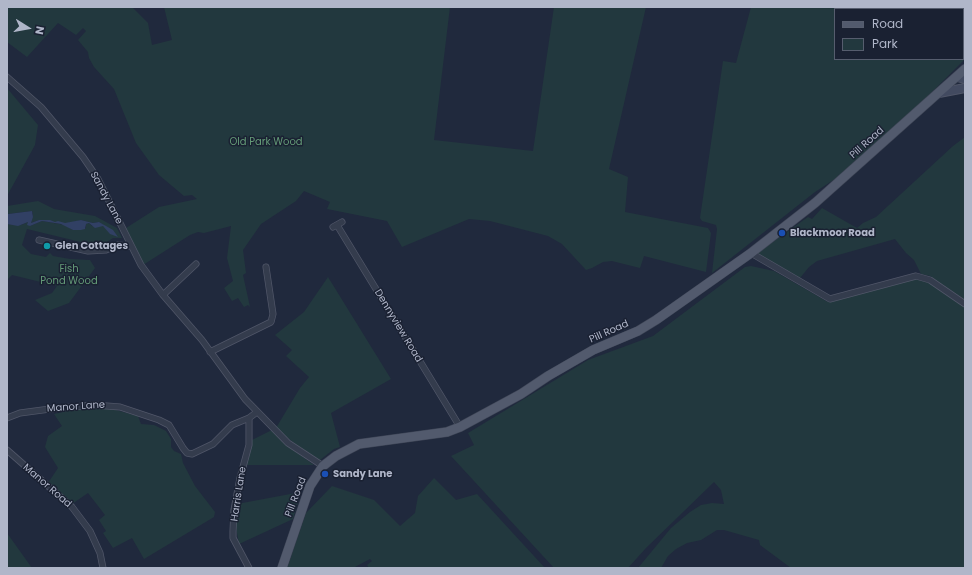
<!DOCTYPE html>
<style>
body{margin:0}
#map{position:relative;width:972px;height:575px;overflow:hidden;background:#20293d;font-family:Poppins,sans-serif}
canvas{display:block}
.frame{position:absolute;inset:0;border:8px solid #b0b6c9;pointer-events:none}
.legend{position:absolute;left:834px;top:8px;width:130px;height:52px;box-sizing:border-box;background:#1a2132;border:1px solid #565d6e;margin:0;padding:5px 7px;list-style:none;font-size:12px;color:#b0b6c9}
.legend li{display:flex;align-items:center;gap:8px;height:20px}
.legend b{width:20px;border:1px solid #565d6e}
.north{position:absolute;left:8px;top:8px;width:40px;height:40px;-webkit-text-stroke:3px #1a2132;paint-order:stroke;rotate:101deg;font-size:11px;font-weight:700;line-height:16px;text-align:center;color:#b0b6c9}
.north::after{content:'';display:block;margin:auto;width:14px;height:18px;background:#b0b6c9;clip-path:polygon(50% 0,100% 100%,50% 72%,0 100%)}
</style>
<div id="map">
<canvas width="972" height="575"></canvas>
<div class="frame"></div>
<ul class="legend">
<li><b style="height:5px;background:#525a6d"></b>Road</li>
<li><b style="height:11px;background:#22383e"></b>Park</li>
</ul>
<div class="north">N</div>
</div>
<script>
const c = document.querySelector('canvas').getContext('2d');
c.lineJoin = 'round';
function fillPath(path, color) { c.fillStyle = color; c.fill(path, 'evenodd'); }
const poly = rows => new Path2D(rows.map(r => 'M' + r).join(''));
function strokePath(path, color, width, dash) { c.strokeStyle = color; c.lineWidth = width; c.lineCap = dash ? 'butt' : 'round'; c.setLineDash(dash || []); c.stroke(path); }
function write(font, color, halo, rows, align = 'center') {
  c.font = font + ' Poppins,sans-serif'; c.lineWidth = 3; c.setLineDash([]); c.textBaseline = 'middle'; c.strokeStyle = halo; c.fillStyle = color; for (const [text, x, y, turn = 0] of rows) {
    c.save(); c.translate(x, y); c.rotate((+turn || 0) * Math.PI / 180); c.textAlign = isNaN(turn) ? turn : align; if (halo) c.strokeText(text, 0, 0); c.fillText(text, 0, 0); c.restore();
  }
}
const green = poly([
 [7,7,132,7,148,23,152,45,172,40,164,7,450,7,434,140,533,151,554,7,646,7,609,169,628,177,625,212,708,228,711,233,706,272,644,256,640,268,612,261,603,262,592,268,586,270,562,244,548,236,490,221,469,219,402,247,387,221,327,209,330,202,304,191,296,201,261,224,243,250,246,273,243,275,250,307,248,305,244,307,238,298,232,301,224,288,233,281,227,258,231,226,204,233,198,232,190,235,143,265,133,246,126,228,159,207,197,199,192,195,184,196,159,175,136,143,114,89,94,67,89,58,88,52,78,40,86,31,83,28,76,35,58,23,27,57,7,42],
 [751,7,965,7,965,59,924,100,835,179,815,192,712,273,717,229,716,225,702,221,700,218,723,61,736,63],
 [835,9,963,9,963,59,835,59],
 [7,88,38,125,35,145,7,196],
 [965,137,965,300,930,276,921,274,914,260,906,253,895,239,817,261,809,267,800,278,758,254,757,253,808,217,812,219,822,208,857,228,863,223,876,217,953,146],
 [38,201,54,209,95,216,117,228,122,238,113,238,104,244,93,245,27,229,22,245,31,254,46,257,50,253,53,256,70,259,90,260,95,268,69,303,48,311,35,300,52,293,57,286,12,275,7,280,7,224,21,225,28,222,30,226,42,221,65,225,73,230,79,230,86,228,86,224,89,223,92,226,103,226,115,233,99,222,93,223,81,220,65,224,39,220,31,223,33,214,32,211,7,214,7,206],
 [751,266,774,271,828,302,918,278,925,279,965,307,965,568,791,568,760,545,759,540,724,530,717,530,701,540,687,543,676,549,668,556,661,568,638,568,671,528,690,512,701,505,712,503,724,504,721,490,714,482,646,548,628,568,554,568,451,456,474,445,468,433,588,360,653,336,745,267],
 [328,277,391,379,331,413,340,447,334,449,320,460,300,448,276,428,300,388,309,377,286,356,292,350,275,335,304,312],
 [85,407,112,409,138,416,141,424,154,425,166,431,171,439,171,447,174,451,181,454,183,463,195,486,215,512,214,517,144,559,132,538,113,548,103,533,106,531,99,520,105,515,88,493,72,504,48,483,58,468,45,447,48,436,62,426,54,414],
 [272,430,296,452,314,465,244,465,250,441],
 [434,478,456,500,477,494,545,568,369,568,367,565,372,561,370,559,353,568,287,568,306,513,332,486,374,500,400,526,415,513,418,496],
 [301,492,293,519,239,544,235,522,237,504],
 [7,533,32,568,7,568]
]);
const water = poly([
 [32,211,33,217,31,223,39,220,50,220,55,222,58,221,65,223,81,220,93,223,99,222,113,230,118,237,110,234,103,226,95,228,89,223,86,224,85,229,81,230,73,230,61,224,42,221,30,226,27,225,28,222,18,226,7,224,8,214]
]);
const street = poly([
 [7,77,41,107,83,157,98,179,141,265,163,295,202,340,245,399,288,443,323,466],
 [337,225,460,427],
 [333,227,342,222],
 [39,240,88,251,106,250,118,245,130,246],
 [751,253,830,299,916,276,930,280,965,304],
 [163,295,196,264],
 [210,352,271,322,273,314,266,267],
 [7,418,20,413,50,409,94,405,120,407,159,420,169,425,183,448,187,453,192,454,213,444,232,425,249,418,257,412],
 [7,450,72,507,90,531,100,553,103,568],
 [249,568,233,538,233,531,234,510,240,478,249,445,249,418]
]);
const secondary = poly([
 [957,77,965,79],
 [939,93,965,88]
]);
const primary = poly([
 [282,568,310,486,323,466,336,456,359,444,447,432,460,427,521,394,548,376,593,350,638,331,656,320,751,253,815,203,965,69]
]);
const markers = [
 [782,233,4,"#1a4fb4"],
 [47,246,4,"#0f9aa8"],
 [325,474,4,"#1a4fb4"]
];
const parkNames = [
 ["Old Park Wood",266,142],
 ["Fish",69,269],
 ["Pond Wood",69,281]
];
const streetNames = [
 ["Pill Road",867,143,-42],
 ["Sandy Lane",106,198,62],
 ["Dennyview Road",398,326,59],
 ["Pill Road",609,332,-24],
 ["Manor Lane",76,407,-4],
 ["Manor Road",47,486,41],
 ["Harris Lane",239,494,-81],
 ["Pill Road",296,497,-69]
];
const poiNames = [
 ["Blackmoor Road",790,233],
 ["Glen Cottages",55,246],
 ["Sandy Lane",333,474]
];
fillPath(green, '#22383e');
fillPath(water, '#314064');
strokePath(street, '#505668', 7);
strokePath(secondary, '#505668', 10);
strokePath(primary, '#3e4556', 10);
strokePath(street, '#343c4d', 5.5);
strokePath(secondary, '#424a60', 8);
strokePath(primary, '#525a6d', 9);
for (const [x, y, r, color] of markers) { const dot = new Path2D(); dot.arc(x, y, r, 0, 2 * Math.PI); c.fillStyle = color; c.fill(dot); strokePath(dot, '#1a2132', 1.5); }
write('10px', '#659c78', '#1a2132', parkNames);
write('10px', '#b0b6c9', '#1a2132', streetNames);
write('bold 10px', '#b0b6c9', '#1a2132', poiNames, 'left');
</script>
